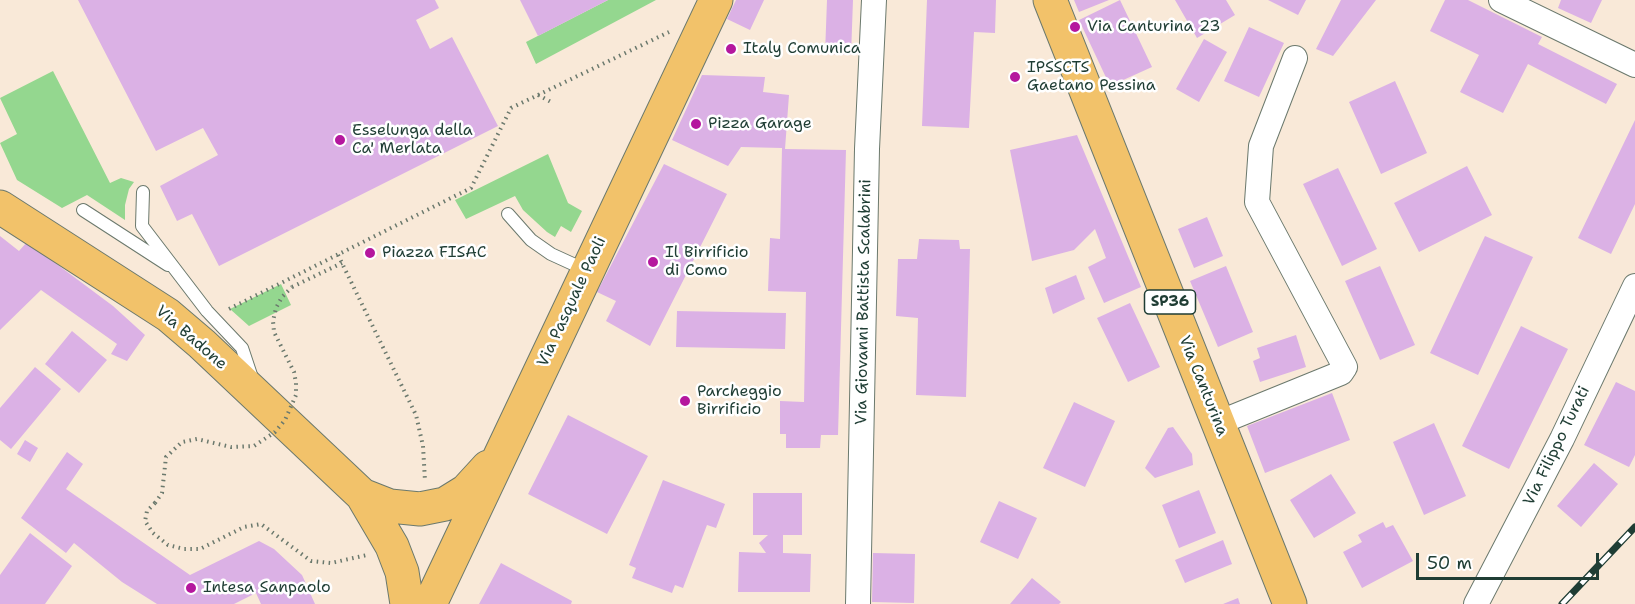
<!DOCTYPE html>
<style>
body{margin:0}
#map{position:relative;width:1635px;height:604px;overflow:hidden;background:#f9e9d8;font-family:"Shantell Sans",sans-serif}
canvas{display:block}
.scale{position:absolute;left:1416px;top:553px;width:183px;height:27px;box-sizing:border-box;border:3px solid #1f3d34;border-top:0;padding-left:8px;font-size:18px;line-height:21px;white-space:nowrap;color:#1f3d34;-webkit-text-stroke:4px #fff;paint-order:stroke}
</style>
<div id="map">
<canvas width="1635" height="604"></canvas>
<div class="scale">50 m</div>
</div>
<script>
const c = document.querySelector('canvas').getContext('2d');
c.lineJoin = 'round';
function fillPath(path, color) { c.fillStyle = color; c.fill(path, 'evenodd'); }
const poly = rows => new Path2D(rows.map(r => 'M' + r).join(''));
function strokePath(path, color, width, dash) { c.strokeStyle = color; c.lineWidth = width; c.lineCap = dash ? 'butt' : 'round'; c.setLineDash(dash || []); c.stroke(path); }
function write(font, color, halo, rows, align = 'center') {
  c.font = font + ' "Shantell Sans",sans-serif'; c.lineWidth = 5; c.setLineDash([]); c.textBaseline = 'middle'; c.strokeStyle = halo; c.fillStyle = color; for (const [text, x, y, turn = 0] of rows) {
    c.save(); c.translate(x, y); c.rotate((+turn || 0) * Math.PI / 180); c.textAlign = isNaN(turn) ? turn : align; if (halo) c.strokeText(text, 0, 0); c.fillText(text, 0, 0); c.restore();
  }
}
const green = poly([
 [608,0,656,0,536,64,526,42],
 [53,71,110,183,121,178,134,182,129,189,125,205,125,220,87,195,62,208,17,180,0,143,17,134,0,98],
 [548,154,568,203,582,211,571,232,561,226,555,237,547,232,523,210,515,196,466,219,455,200],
 [281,284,291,305,249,326,230,309]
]);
const building = poly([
 [78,0,435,0,439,8,416,20,430,49,452,37,498,126,219,266,192,214,177,221,160,186,218,155,203,128,156,151],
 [520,0,608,0,538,36],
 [736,0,764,0,750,30,727,19],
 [827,0,853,0,851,55,825,54],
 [927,0,996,0,995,33,974,32,969,128,922,126],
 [1074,0,1109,0,1079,12],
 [1120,0,1152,67,1110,86,1079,20],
 [1175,0,1226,0,1235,15,1197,38],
 [1268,0,1306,0,1298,15],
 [1341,0,1376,0,1333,56,1316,49],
 [1445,0,1468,0,1542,37,1538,44,1617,84,1606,104,1528,64,1503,113,1460,92,1479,55,1430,31],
 [1561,0,1602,0,1591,23,1558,8],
 [1249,27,1284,43,1259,97,1224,81],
 [1204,39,1227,52,1199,102,1176,89],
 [702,75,765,77,763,92,789,95,785,149,846,150,838,435,821,435,820,448,786,448,786,434,780,434,780,401,804,402,806,292,768,291,770,238,780,239,782,148,741,147,728,166,672,140],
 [1395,81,1427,153,1381,174,1349,102],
 [1635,120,1635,204,1611,254,1578,238],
 [1077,135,1141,287,1104,303,1088,267,1106,258,1095,229,1074,250,1032,261,1010,150],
 [664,164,727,194,650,346,606,321,616,301,597,292],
 [1467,166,1492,215,1419,252,1394,203],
 [1338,168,1377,249,1342,266,1303,184],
 [1207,217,1223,256,1194,268,1178,229],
 [0,236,19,251,27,242,113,306,145,335,127,361,111,354,117,344,41,290,0,330],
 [1485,236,1533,257,1478,375,1430,353],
 [919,239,959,240,960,249,970,249,966,397,916,395,918,318,896,316,898,259,917,259],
 [1226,266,1253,332,1218,347,1190,281],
 [1380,266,1415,345,1380,360,1345,281],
 [1076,275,1085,299,1053,314,1045,288],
 [1130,303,1160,367,1128,382,1097,318],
 [677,311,786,313,785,349,676,347],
 [1521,326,1568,349,1509,469,1462,446],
 [72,331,107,360,79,393,45,364],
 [1296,335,1306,367,1260,382,1253,361,1260,358,1257,348],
 [35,367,61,389,11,449,0,440,0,408],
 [1616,382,1635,391,1635,455,1629,467,1584,445],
 [1332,393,1350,440,1265,473,1247,426],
 [1074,402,1115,421,1085,487,1043,468],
 [568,415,648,456,607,534,528,494],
 [1434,423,1466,496,1424,515,1393,442],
 [1173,427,1192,454,1193,465,1155,478,1145,468,1168,428],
 [25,440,38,448,30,462,17,454],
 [67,452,83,464,66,489,190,575,259,541,274,549,302,575,315,604,261,604,256,593,234,604,157,604,122,582,74,543,66,553,21,518],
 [1594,463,1618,484,1581,527,1557,506],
 [1331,474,1356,513,1314,538,1290,500],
 [663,480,725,504,716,528,707,525,683,588,675,585,672,593,632,578,636,568,629,565],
 [1199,490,1216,533,1179,548,1162,505],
 [753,493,802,493,802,535,783,535,783,553,811,554,810,592,738,592,739,552,766,553,759,543,768,535,753,535],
 [999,501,1037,518,1018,559,980,542],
 [1383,522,1386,528,1393,525,1413,561,1362,588,1343,552,1362,542,1358,535],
 [30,533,72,566,45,604,0,604,0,575],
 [1223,540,1232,564,1185,583,1175,560],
 [873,553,915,554,914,603,872,602],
 [501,563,572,601,571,604,479,604],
 [1032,578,1061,602,1059,604,1010,604],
 [1238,598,1240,604,1223,604]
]);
const path = poly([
 [538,95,553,103],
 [338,255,416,415,423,446,425,481],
 [292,287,342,263],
 [229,309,471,188,511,108,669,32],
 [155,503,147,511,145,521,153,533,168,545,184,549,200,549,244,527,261,524,311,561,331,563,367,555]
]);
const lane = poly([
 [143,192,142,226,207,311,242,348,252,378],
 [83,210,168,265],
 [508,214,531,240,551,254,586,270]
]);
const street = poly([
 [1501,0,1635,65],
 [1218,423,1341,373,1345,367,1257,202,1261,146,1295,58],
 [858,604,867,149,874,0],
 [1476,604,1562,439,1635,286]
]);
const primary = poly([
 [1050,0,1290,604],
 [0,207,168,315,202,344,362,495,392,546,402,572,407,604],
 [362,495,390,506,420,509,445,504,466,491,488,467],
 [430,604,716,0]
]);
const rail = poly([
 [1562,604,1635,527]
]);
const pathBridge = poly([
 [155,503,162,493,166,457,182,442,197,439,231,447,254,446,275,432,285,420,296,395,296,383,294,372,274,332,273,321,276,308,282,297,292,287]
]);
const markers = [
 [1075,27,6,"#b5179e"],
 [731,49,6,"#b5179e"],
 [1015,77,6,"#b5179e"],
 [696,124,6,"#b5179e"],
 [340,140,6,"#b5179e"],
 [370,253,6,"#b5179e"],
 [653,262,6,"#b5179e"],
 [685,401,6,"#b5179e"],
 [191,588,6,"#b5179e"]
];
const shields = [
 [1170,302,51]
];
const shieldNames = [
 ["SP36",1170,302]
];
const poiNames = [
 ["Via Canturina 23",1087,27],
 ["Italy Comunica",743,49],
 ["IPSSCTS",1027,68],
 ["Gaetano Pessina",1027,86],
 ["Pizza Garage",708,124],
 ["Esselunga della",352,131],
 ["Ca' Merlata",352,149],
 ["Piazza FISAC",382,253],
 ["Il Birrificio",665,253],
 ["di Como",665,271],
 ["Parcheggio",697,392],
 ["Birrificio",697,410],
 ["Intesa Sanpaolo",203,588]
];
const streetNames = [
 ["Via Pasquale Paoli",572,302,-65],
 ["Via Giovanni Battista Scalabrini",864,302,-89],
 ["Via Badone",191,338,41],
 ["Via Canturina",1203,386,68],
 ["Via Filippo Turati",1557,446,-64]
];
fillPath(green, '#94d78f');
fillPath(building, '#dbb1e5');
strokePath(lane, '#6b796d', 14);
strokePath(street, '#6b796d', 26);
strokePath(primary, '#6b796d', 35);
strokePath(path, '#6b796d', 4, [1.5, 4.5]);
strokePath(lane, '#fff', 12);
strokePath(street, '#fff', 24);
strokePath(primary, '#f2c26a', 33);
strokePath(rail, '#1f3d34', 7);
strokePath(rail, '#fff', 4.5, [14]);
strokePath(pathBridge, '#6b796d', 4, [1.5, 4.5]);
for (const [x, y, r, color] of markers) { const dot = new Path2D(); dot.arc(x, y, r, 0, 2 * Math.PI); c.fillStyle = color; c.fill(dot); strokePath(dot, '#fff', 2); }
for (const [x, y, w] of shields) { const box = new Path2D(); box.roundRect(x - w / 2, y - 12, w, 24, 4.5); c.fillStyle = '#fff'; c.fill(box); strokePath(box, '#1f3d34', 1.5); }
write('bold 15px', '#1f3d34', null, shieldNames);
write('16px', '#1f3d34', '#fff', poiNames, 'left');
write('16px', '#1f3d34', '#fff', streetNames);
</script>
